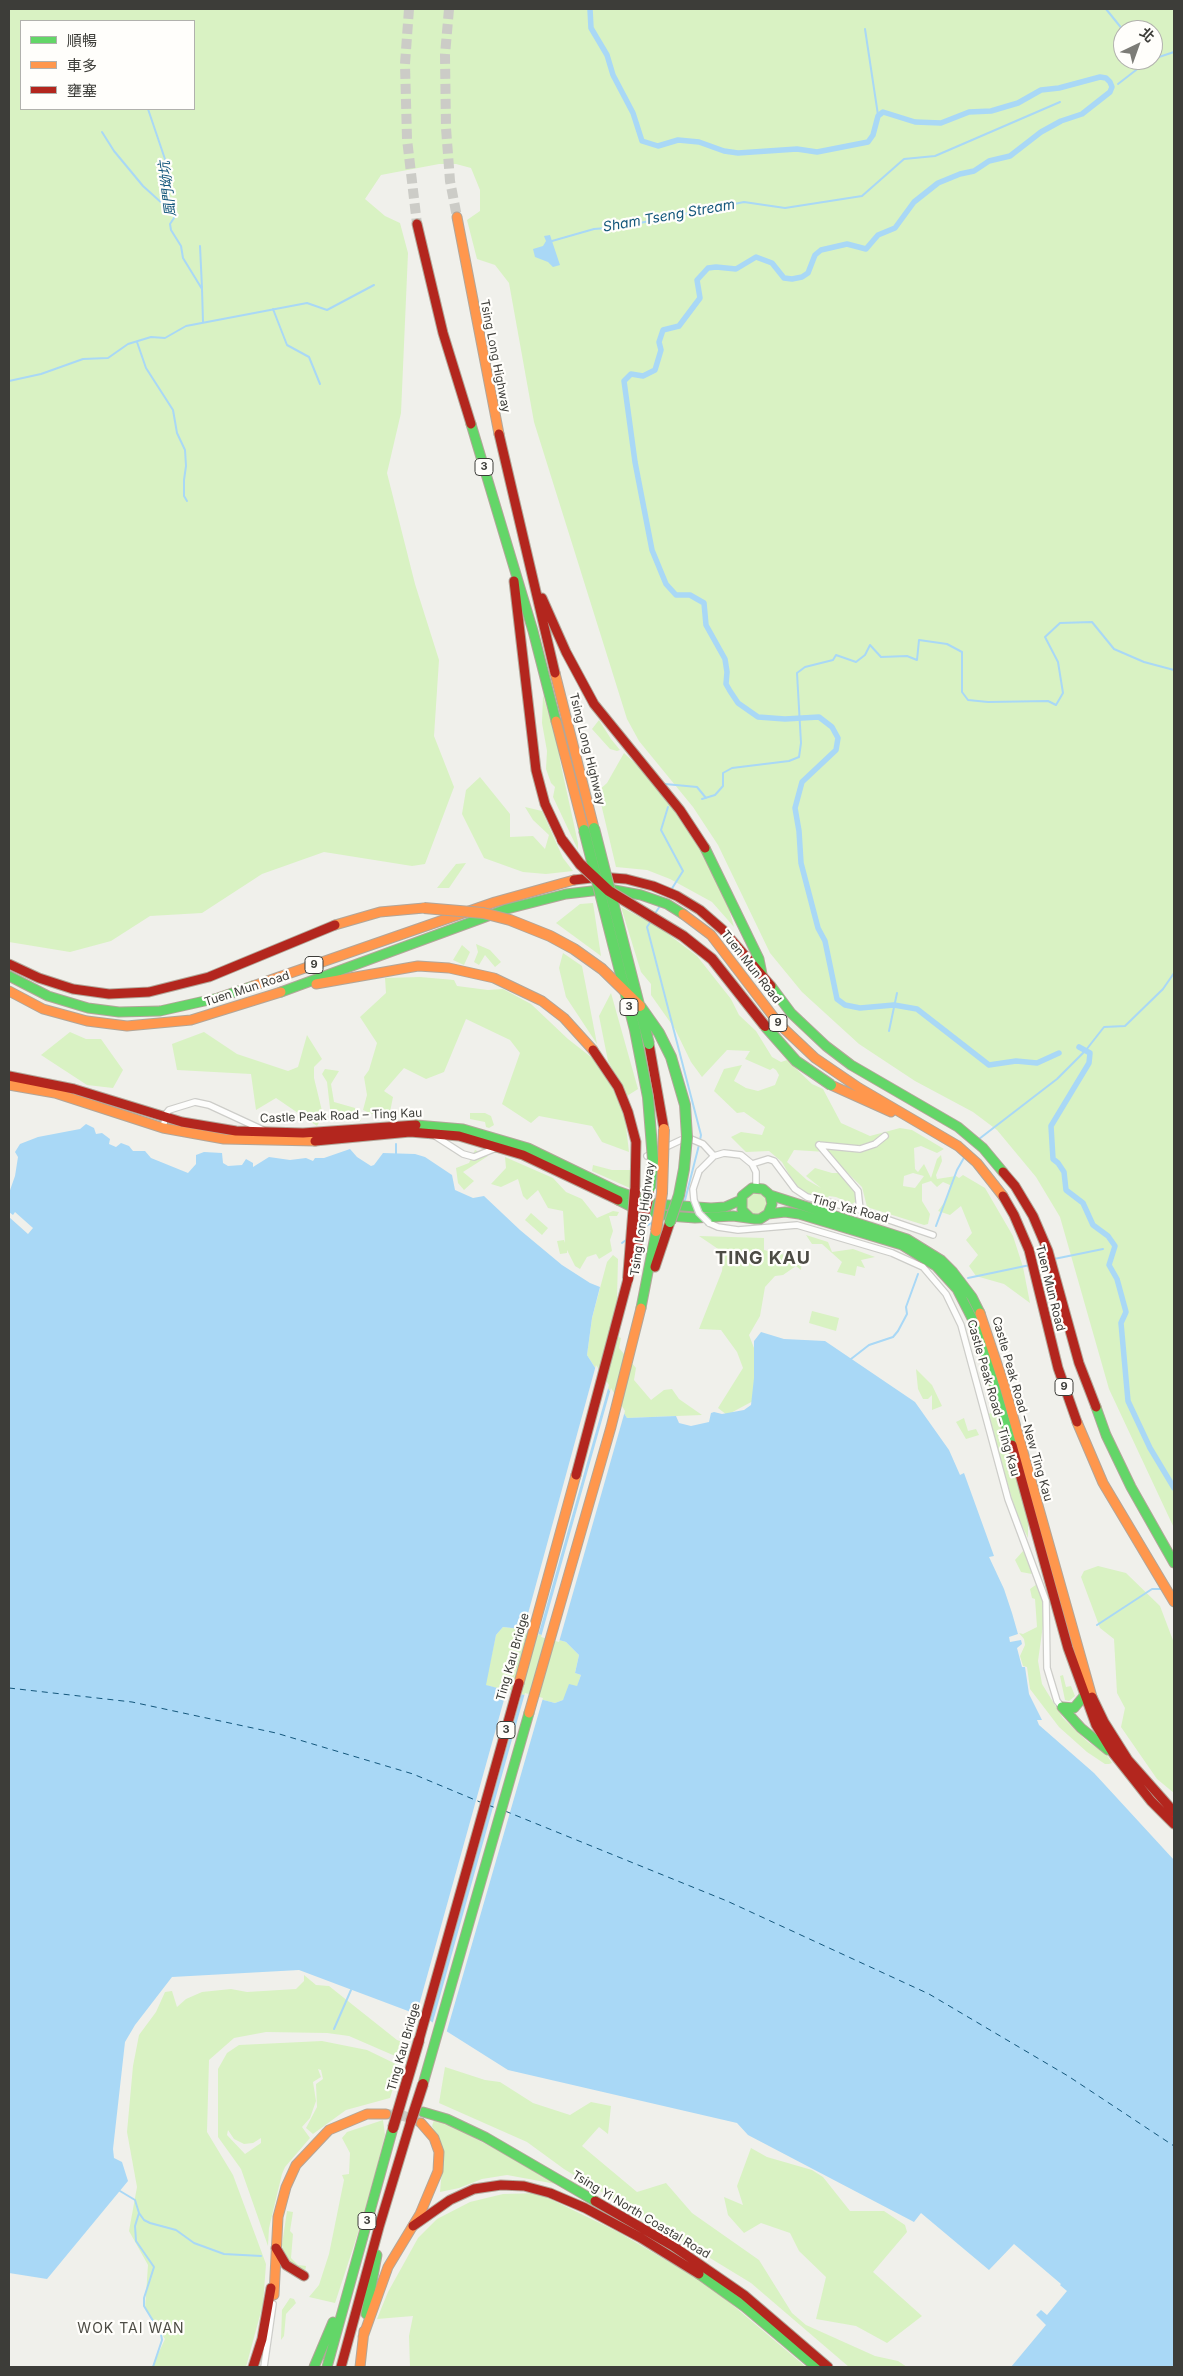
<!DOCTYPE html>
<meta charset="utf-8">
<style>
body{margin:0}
#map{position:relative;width:1183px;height:2376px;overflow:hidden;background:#f0f0eb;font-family:Inter,"Noto Sans TC",sans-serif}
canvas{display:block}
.frame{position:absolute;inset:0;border:10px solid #3d3d39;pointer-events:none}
.legend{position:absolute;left:20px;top:20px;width:175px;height:90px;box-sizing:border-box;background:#fffefb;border:1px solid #b1b1ad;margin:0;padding:6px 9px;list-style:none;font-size:15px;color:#3d3d39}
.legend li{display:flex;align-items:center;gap:10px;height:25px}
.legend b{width:25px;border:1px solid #b1b1ad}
.north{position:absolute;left:1113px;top:20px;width:50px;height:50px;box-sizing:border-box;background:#fffefb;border:1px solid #b1b1ad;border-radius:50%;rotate:42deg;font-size:14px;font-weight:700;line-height:20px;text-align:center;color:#3d3d39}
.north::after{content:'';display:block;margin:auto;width:18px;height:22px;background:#7c7c77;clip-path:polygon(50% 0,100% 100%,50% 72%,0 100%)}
</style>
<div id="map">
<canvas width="1183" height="2376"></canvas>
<div class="frame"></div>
<ul class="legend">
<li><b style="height:6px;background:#63d668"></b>順暢</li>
<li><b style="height:6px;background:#ff974d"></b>車多</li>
<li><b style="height:6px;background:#b3261e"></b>壅塞</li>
</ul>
<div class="north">北</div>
</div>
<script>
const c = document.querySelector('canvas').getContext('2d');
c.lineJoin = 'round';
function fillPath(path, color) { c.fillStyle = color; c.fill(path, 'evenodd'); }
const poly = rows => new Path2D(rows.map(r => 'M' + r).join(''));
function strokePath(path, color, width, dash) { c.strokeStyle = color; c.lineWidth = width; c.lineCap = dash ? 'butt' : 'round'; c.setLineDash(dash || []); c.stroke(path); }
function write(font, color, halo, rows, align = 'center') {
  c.font = font + ' Inter,"Noto Sans TC",sans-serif'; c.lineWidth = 4.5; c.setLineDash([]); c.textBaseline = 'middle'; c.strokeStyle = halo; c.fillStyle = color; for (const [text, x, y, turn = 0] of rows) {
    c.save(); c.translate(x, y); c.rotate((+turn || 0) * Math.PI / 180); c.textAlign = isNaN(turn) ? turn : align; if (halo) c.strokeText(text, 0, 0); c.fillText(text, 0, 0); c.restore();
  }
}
const green = poly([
 [9,9,1174,9,1174,1528,1109,1389,1060,1217,1036,1177,997,1130,973,1112,915,1081,859,1044,802,992,770,953,718,845,693,807,639,741,627,719,534,422,509,283,495,265,477,259,467,220,480,211,480,190,471,168,456,164,439,164,381,175,365,199,385,216,400,223,408,253,401,413,387,473,415,584,439,660,434,736,454,787,425,864,412,866,324,852,262,874,202,913,150,916,111,941,70,952,9,942],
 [21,21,194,21,194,109,21,109],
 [1123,30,1153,30,1153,60,1123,60],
 [543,695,558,745,560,761,578,843,578,850,553,797,555,787,551,783,546,769,547,751,542,723],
 [599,720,611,739,620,750,617,751,610,749,592,729],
 [624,753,639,767,694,835,724,892,734,927,712,902,670,879,647,870,616,867,598,791,607,783],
 [480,777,510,814,510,837,533,836,545,849,549,835,533,820,525,807,542,811,563,858,573,871,546,874,523,872,484,858,462,814,466,790],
 [466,863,449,888,437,888,456,864],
 [593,903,601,956,556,923,580,904],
 [621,907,660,928,697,956,731,999,739,1015,756,1031,772,1057,781,1062,787,1060,812,1084,823,1089,841,1123,870,1136,900,1128,912,1130,944,1149,937,1153,921,1146,914,1148,915,1169,918,1172,924,1164,931,1178,937,1159,941,1155,942,1161,936,1175,937,1179,956,1176,959,1178,963,1175,985,1188,1013,1236,1023,1267,1030,1303,1004,1284,976,1276,969,1266,978,1255,966,1240,972,1233,961,1206,950,1215,938,1211,946,1200,950,1185,943,1182,937,1187,931,1181,922,1184,922,1201,930,1214,928,1224,924,1225,867,1207,862,1187,826,1152,794,1150,787,1162,807,1180,821,1188,806,1176,815,1168,832,1173,839,1173,853,1187,858,1200,852,1204,836,1197,829,1196,826,1200,812,1197,796,1187,782,1162,769,1151,746,1152,731,1137,741,1132,762,1135,765,1127,744,1112,737,1113,714,1091,724,1069,742,1065,734,1081,746,1088,758,1091,775,1085,779,1075,776,1070,773,1068,770,1070,745,1059,750,1051,727,1050,702,1077,691,1062,675,1029,651,995,651,984,641,972],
 [913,1173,924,1176,915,1188,903,1186,904,1176],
 [476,944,490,950,501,962,495,967,485,955,479,965,474,962,478,952],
 [462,945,470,952,464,965,453,960],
 [563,953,582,966,597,1044,566,997,559,968],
 [420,977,454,980,457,986,488,990,503,989,531,1004,568,1039,600,1064,613,1089,625,1118,629,1152,602,1142,592,1126,539,1116,531,1123,502,1104,520,1053,510,1040,466,1019,444,1072,426,1079,404,1068,384,1091,393,1097,389,1117,372,1114,363,1110,367,1095,364,1077,369,1070,377,1043,360,1017,386,993,385,978],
 [611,993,638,1089,627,1096,608,1061,599,1016],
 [70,1032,86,1039,101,1039,123,1070,113,1088,87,1085,41,1055],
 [204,1032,237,1054,288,1071,298,1067,307,1035,322,1059,314,1067,314,1078,323,1115,317,1126,276,1098,256,1110,251,1074,177,1070,172,1044],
 [325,1069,339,1071,331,1084,334,1102,355,1108,361,1121,334,1121,331,1117,327,1082,322,1074],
 [470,1113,485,1113,491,1116,494,1125,489,1128,486,1127,485,1122,470,1119],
 [475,1150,488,1156,463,1172,474,1181,464,1190,458,1183,456,1168,469,1163],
 [505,1157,553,1178,566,1192,582,1199,597,1218,613,1211,619,1212,617,1216,609,1216,613,1231,610,1240,612,1251,599,1259,596,1254,587,1257,580,1269,575,1266,567,1250,567,1253,560,1254,557,1241,564,1240,565,1243,563,1211,548,1208,538,1190,527,1200,523,1196,518,1179,501,1187,491,1184,506,1168],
 [593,1165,612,1170,634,1170,632,1189,592,1171],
 '745 1203a12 12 0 1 1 24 0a12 12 0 1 1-24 0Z',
 [531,1213,548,1228,542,1235,525,1220],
 [806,1235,828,1242,832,1252,853,1249,875,1257,861,1260,865,1268,857,1266,855,1276,837,1272,842,1262,822,1244,812,1244],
 [699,1236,764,1238,764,1250,802,1259,801,1270,796,1266,783,1275,775,1276,765,1287,760,1316,749,1335,759,1361,755,1400,727,1415,718,1408,743,1368,737,1352,721,1330,699,1329,722,1271,724,1253],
 [613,1255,618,1259,616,1336,621,1338,619,1348,636,1368,634,1380,651,1400,664,1390,672,1389,679,1399,702,1415,627,1418,587,1355,592,1318,607,1262],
 [812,1311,839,1318,836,1331,809,1323],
 [916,1369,932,1385,942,1406,932,1410,932,1395,928,1399,923,1399,918,1389],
 [996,1412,1009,1449,1028,1521,1028,1538,1017,1516,987,1414],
 [964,1418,968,1431,976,1429,979,1435,966,1439,956,1422],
 [1023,1551,1026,1555,1032,1574,1021,1572,1015,1560],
 [1098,1566,1126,1573,1160,1606,1174,1643,1174,1793,1157,1779,1121,1727,1125,1708,1117,1693,1114,1639,1100,1628,1081,1577,1084,1571],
 [1037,1584,1042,1599,1044,1618,1038,1661,1042,1684,1063,1718,1088,1742,1106,1754,1112,1763,1109,1764,1105,1764,1087,1752,1059,1727,1030,1689,1027,1667,1023,1666,1020,1656,1025,1645,1024,1639,1019,1633,1023,1634,1037,1627,1035,1599,1032,1598,1030,1589],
 [503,1627,521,1629,566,1642,579,1655,575,1673,581,1675,577,1687,563,1700,555,1703,485,1685,496,1635],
 [1063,1675,1066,1687,1071,1686,1075,1696,1069,1701,1065,1700,1060,1676],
 [304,1975,316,1985,329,1986,397,2040,407,2044,402,2059,349,2036,327,2033,266,2032,234,2038,209,2060,207,2132,233,2175,266,2264,263,2304,246,2367,152,2367,165,2339,145,2309,148,2265,129,2231,137,2187,127,2132,133,2066,139,2035,156,2012,165,1992,172,1991,177,2007,186,1999,202,1992,231,1989,247,1992,296,1989,304,1981],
 [322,2041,367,2050,400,2066,390,2098,346,2110,313,2134,306,2128,317,2107,316,2084,323,2079,321,2070,318,2069,321,2077,313,2082,316,2101,310,2118,302,2127,310,2138,285,2167,282,2174,269,2228,268,2246,241,2169,218,2137,218,2069,227,2053,239,2045],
 [228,2130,234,2139,244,2144,253,2143,261,2138,261,2143,245,2154,227,2135],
 [445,2067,485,2080,500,2082,533,2103,570,2115,591,2102,611,2106,608,2134,599,2127,582,2146,637,2192,666,2183,692,2213,759,2260,792,2313,806,2325,875,2356,898,2361,907,2367,849,2367,751,2283,564,2169,527,2142,439,2103],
 [435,2117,497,2150,556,2184,507,2175,482,2179,459,2188,440,2192,443,2158,440,2142,432,2126],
 [383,2120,385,2135,376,2170,358,2233,335,2303,309,2297,319,2285,329,2254,344,2180,342,2175,349,2174,350,2153,342,2138,347,2132],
 [751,2148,767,2157,812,2170,823,2177,850,2211,884,2211,905,2225,907,2232,873,2272,922,2316,887,2343,856,2326,816,2319,826,2277,799,2251,790,2233,761,2223,744,2233,728,2215,724,2197,743,2205,737,2186],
 [538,2193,618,2232,710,2286,806,2367,410,2367,409,2336,413,2316,377,2319,388,2292,418,2238,437,2219,470,2202,503,2194],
 [287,2211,293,2212,290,2231,293,2234,291,2258,298,2265,306,2266,305,2272,297,2269,285,2257,282,2245],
 [290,2298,294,2299,296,2303,286,2314,284,2336,281,2340,282,2310]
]);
const water = poly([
 [550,235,560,265,553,267,548,262,535,257,533,249,543,246,546,241,544,236],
 [86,1124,94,1128,96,1134,102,1133,110,1139,109,1144,116,1147,121,1143,129,1146,133,1151,145,1151,151,1158,188,1173,196,1164,196,1155,204,1152,222,1153,223,1163,228,1166,242,1165,246,1159,253,1163,253,1167,269,1157,290,1160,306,1158,313,1161,315,1158,324,1158,350,1149,357,1157,371,1166,374,1165,383,1153,415,1154,425,1157,452,1175,455,1190,473,1198,484,1196,520,1230,562,1265,590,1283,600,1287,592,1318,587,1355,627,1418,676,1416,679,1423,691,1426,709,1422,711,1413,714,1412,722,1414,744,1410,751,1405,754,1378,754,1341,761,1332,784,1339,825,1341,915,1402,949,1450,960,1475,964,1473,994,1556,989,1557,990,1559,1004,1589,1012,1613,1018,1634,1009,1637,1010,1642,1021,1640,1022,1644,1017,1648,1022,1667,1025,1667,1029,1694,1042,1720,1037,1720,1039,1725,1094,1773,1174,1860,1174,2367,1010,2367,1035,2313,1061,2284,1014,2244,989,2270,921,2213,914,2222,748,2135,737,2123,508,2070,424,2017,299,1970,172,1977,135,2025,125,2042,113,2149,114,2158,122,2162,128,2181,47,2279,9,2273,9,1193,15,1176,18,1157,15,1152,20,1144,38,1137,80,1129],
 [503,1627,521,1629,566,1642,579,1655,575,1673,581,1675,577,1686,569,1684,563,1700,555,1703,486,1685,496,1635]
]);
const pier = poly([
 [9,1212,13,1215,15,1212,33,1228,28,1234,9,1217],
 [596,1365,609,1385,538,1636,523,1632],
 [611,1388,625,1411,559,1642,541,1637],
 [507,1689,522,1693,429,2023,416,2016],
 [525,1693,543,1698,446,2034,432,2025],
 [1035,2264,1067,2291,1047,2315,1041,2310,1036,2315,1046,2325,1011,2367,1007,2367,1033,2312,1058,2284]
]);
const stream = poly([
 [1106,9,1123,30],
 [865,29,878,115],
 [1153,59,1174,52],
 [1138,60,1142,67],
 [1118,84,1149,60],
 [148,109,168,168,169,200,174,212,174,218,170,224,171,230,181,246,183,258,202,289,203,322],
 [102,132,114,151,143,186,164,205,172,209],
 [552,241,594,229,620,227,744,202,785,208,862,196,904,159,935,156,1060,102],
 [200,246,202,288],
 [273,309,287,345,309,357,320,384],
 [137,342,146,368,173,410,177,433,185,450,186,466,184,480,184,496,187,501],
 [9,381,41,374,83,359,108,358,128,344,151,337,165,338,186,326,307,303,327,310,374,285],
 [665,784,697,787,706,798],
 [702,799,715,795,723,786,723,773,732,768,789,761,799,757,801,743,797,673,805,667,833,660,836,655,856,662,865,655,870,645,881,657,907,656,917,660,919,640,947,644,962,652,962,692,968,700,988,702,1048,701,1056,705,1063,693,1058,662,1045,637,1060,623,1092,622,1114,649,1144,662,1174,670],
 [668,807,661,830,683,871,671,890],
 [654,915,660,906],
 [651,921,647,927,701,1135,700,1140],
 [889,1031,897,993],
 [979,1139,1057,1079,1086,1050,1104,1027,1125,1026,1163,989,1174,973],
 [396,1144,396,1154],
 [682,1202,685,1200,699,1145],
 [936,1226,957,1170,965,1156],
 [645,1227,653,1222],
 [622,1243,626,1240],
 [1054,1259,1103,1249],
 [1037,1263,1047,1261],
 [968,1278,1030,1265],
 [851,1359,869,1345,893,1337,898,1331,907,1314,906,1307,918,1274],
 [1097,1625,1152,1589,1162,1589],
 [334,2029,351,1990],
 [120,2191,135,2200,139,2213,144,2220,150,2223,176,2230,194,2243,224,2254,261,2256],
 [139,2213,135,2226,136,2241,154,2267,144,2298,144,2306,161,2334,162,2340,153,2367]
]);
const canal = poly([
 [590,9,591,28,607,55,613,75,633,113,642,141,658,146,678,140,699,142,724,151,738,153,797,149,817,152,868,142,873,135,878,116,883,112,915,122,941,123,969,112,991,111,1018,103,1041,90,1059,88,1100,77,1106,78,1110,82,1112,87,1110,92,1082,114,1061,121,1041,132,1010,156,989,161,974,171,960,174,938,183,914,202,895,228,878,235,866,249,847,244,821,250,815,255,808,273,802,277,792,279,784,278,772,263,756,257,736,269,716,267,708,268,697,280,700,298,679,326,663,330,659,342,661,350,655,370,643,376,631,374,624,381,635,462,652,550,666,584,676,595,690,595,704,603,706,625,725,659,727,672,726,684,730,691,738,703,758,717,785,719,819,717,832,727,838,738,836,750,802,782,795,808,799,831,801,863,818,928,825,941,837,999,845,1005,860,1008,894,1005,917,1009,989,1065,1016,1061,1037,1063,1059,1053],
 [1079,1047,1090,1053,1089,1063,1051,1126,1053,1159,1058,1163,1064,1172,1066,1190,1083,1203,1093,1225,1108,1236,1115,1246,1109,1265,1117,1279,1126,1312,1121,1323,1128,1401,1150,1448,1174,1488]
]);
const ferry = poly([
 [9,1688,132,1702,276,1733,413,1774,480,1802],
 [488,1805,496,1808],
 [505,1811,727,1901,929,1994,1068,2076,1174,2146]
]);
const highwayTunnel = poly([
 [409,9,405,64,407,139,417,224],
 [449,9,445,55,446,128,450,181,457,217],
 [386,2114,404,2116,419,2122]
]);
const street = poly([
 [163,1128,166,1114,169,1110,195,1102,209,1105,263,1130],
 [435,1136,463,1154,474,1157,496,1148],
 [819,1145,858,1191,860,1210],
 [819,1145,860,1149,875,1144,885,1136],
 [647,1156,681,1140,691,1139,703,1144,714,1156],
 [752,1164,768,1159,774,1161,795,1189,807,1197,860,1210,933,1235],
 [699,1171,714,1156,724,1153,741,1155,752,1164,756,1172,756,1188],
 [709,1223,718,1227,738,1230,797,1225,892,1253,923,1267,946,1294,961,1325,1008,1499,1046,1601,1047,1668,1057,1701,1062,1707],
 [264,2367,273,2304]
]);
const fast = poly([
 [471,424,533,631,556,721],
 [705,848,759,959,762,974],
 [9,976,48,996,88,1008,119,1012,160,1011,218,998,253,986],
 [771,986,791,1013,826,1046,851,1065,958,1127,983,1148,1003,1172],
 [281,992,507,909,566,894,609,889,641,895,667,904,683,914],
 [416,1125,463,1129,528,1148,617,1191,654,1204,711,1208,725,1207,741,1200],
 [770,1195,907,1239,941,1260,953,1272,972,1297,980,1313],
 [618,1200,632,1207,669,1216,695,1218,733,1216,755,1219,760,1219,768,1214,772,1204,770,1195,763,1189,752,1188,742,1196,742,1210,750,1218],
 [768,1214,785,1212,799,1214,902,1245,936,1266,957,1289,978,1330,1012,1445],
 [641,1308,656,1231],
 [1096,1407,1106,1435,1131,1487,1174,1563],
 [1062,1707,1081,1728,1108,1750],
 [1062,1707,1074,1708,1084,1696],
 [423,2084,529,1713],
 [423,2112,447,2119,485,2137,595,2201],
 [699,2274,745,2307,816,2367],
 [366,2314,377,2255],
 [314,2367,333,2322],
 [327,2367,393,2128]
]);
const slow = poly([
 [457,217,499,434],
 [555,673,594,828],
 [556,721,584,830],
 [683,914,711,935,779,1024,815,1058,859,1088,958,1146,977,1163,1003,1196],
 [335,925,380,912,424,908],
 [316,984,418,966,449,968,494,978,542,1001,564,1018,593,1050],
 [253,986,495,902,574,880],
 [9,991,43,1009,87,1021,127,1026,191,1020,281,992],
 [9,1085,55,1093,163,1128,224,1139,315,1141],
 [831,1085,891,1112],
 [980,1313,1005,1388,1092,1697],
 [1077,1422,1103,1483,1174,1602],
 [519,1683,576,1475],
 [529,1713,611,1427,641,1308],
 [274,2295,278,2217,286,2187,296,2165,329,2130,367,2114,386,2114],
 [363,2337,388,2267,420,2214,438,2171,439,2152,434,2138,421,2123],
 [360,2367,364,2331]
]);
const jam = poly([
 [417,224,443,333,471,424],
 [499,434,555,673],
 [514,581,536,770,545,804,562,840],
 [542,598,566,652,594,704,680,810,705,848],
 [574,880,600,877,626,879,653,886,677,896,700,910,723,930,771,986],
 [9,964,39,978,73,989,109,994,149,992,209,977,335,925],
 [649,1044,664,1129],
 [593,1050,618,1087,628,1112,636,1142,635,1191],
 [9,1076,74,1089,182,1122,236,1131,303,1133,416,1125],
 [315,1141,410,1132,459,1136,523,1155,618,1200],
 [1003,1172,1015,1186,1033,1216,1048,1251,1079,1363,1096,1407],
 [1003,1196,1014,1215,1029,1250,1058,1368,1077,1422],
 [655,1267,670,1222],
 [1012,1445,1068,1648,1096,1725,1113,1753,1151,1801,1174,1824],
 [576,1475,628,1279],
 [1092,1697,1104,1722,1128,1760,1174,1812],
 [419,2040,519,1683],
 [595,2201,673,2246,744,2295,828,2367],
 [413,2226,450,2200,474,2189,501,2185,524,2186,550,2193,585,2208,641,2238,699,2274],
 [276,2248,286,2265,304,2276],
 [253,2367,262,2339,271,2288],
 [341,2367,379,2227,411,2121]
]);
const streetBridge = poly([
 [699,1171,693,1189,694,1200,699,1213,709,1223]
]);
const fastBridge = poly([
 [594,828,649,1044],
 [584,830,635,1030,648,1097,653,1160,650,1188],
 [640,1006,659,1033,671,1057,685,1105,687,1137,684,1169,679,1195,670,1222],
 [765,1026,796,1061,831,1085]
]);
const slowBridge = poly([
 [424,908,483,913,510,920,550,936,574,949,602,969,640,1006],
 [656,1231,662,1193,664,1129]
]);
const jamBridge = poly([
 [562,840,580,864,609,891,683,936,712,959,765,1026],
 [636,1249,649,1194],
 [628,1279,635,1191],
 [411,2121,423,2084],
 [393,2128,419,2040]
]);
const shields = [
 [484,467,18],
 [314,965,18],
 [629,1007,18],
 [778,1023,18],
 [1064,1387,18],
 [506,1730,18],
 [367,2221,18]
];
const shieldNames = [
 ["3",484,467],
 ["9",314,965],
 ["3",629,1007],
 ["9",778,1023],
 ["9",1064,1387],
 ["3",506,1730],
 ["3",367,2221]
];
const streetNames = [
 ["Tsing Long Highway",495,356,79],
 ["Tsing Long Highway",587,749,76],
 ["Tuen Mun Road",751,967,52],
 ["Tuen Mun Road",247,989,-18],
 ["Castle Peak Road – Ting Kau",341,1116,-2],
 ["Ting Yat Road",850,1209,15],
 ["Tsing Long Highway",643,1219,-82],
 ["Tuen Mun Road",1050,1288,76],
 ["Castle Peak Road – Ting Kau",993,1398,74],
 ["Castle Peak Road – New Ting Kau",1022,1409,74],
 ["Ting Kau Bridge",513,1657,-74],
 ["Ting Kau Bridge",404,2047,-74],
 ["Tsing Yi North Coastal Road",641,2215,31]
];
const waterNames = [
 ["風門坳坑",168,189,-97],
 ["Sham Tseng Stream",669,216,-10]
];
const neighbourhoodNames = [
 ["WOK TAI WAN",131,2329]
];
const districtNames = [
 ["TING KAU",763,1259]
];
fillPath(green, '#d9f2c3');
fillPath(water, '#a9d8f6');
fillPath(pier, '#f0f0eb');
strokePath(stream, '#a9d8f6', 2);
strokePath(canal, '#a9d8f6', 5.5);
strokePath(ferry, '#14577c', 1, [6, 5]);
strokePath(highwayTunnel, '#ccccc7', 10, [10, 5]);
strokePath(street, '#cdcdc9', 8);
strokePath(fast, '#b2a699', 11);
strokePath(slow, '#b2a699', 11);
strokePath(jam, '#b2a699', 11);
strokePath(street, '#fdfdfc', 5.5);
strokePath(fast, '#63d668', 9);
strokePath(slow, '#ff974d', 9);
strokePath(jam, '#b3261e', 9);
strokePath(streetBridge, '#cdcdc9', 8, []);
strokePath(fastBridge, '#b2a699', 12, []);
strokePath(slowBridge, '#b2a699', 12, []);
strokePath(jamBridge, '#b2a699', 12, []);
strokePath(streetBridge, '#fdfdfc', 5.5);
strokePath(fastBridge, '#63d668', 10);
strokePath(slowBridge, '#ff974d', 10);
strokePath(jamBridge, '#b3261e', 10);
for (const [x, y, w] of shields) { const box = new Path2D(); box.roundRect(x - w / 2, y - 8.5, w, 17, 4); c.fillStyle = '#fffefb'; c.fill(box); strokePath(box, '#3d3d39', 1); }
write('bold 11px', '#3d3d39', null, shieldNames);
write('12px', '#3d3d39', '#fffefb', streetNames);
write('italic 14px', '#14577c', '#fffefb', waterNames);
c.letterSpacing = '1px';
write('14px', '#4d4c45', '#fffefb', neighbourhoodNames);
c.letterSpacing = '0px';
c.letterSpacing = '1px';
write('bold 18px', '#4d4c45', '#fffefb', districtNames);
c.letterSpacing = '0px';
</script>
